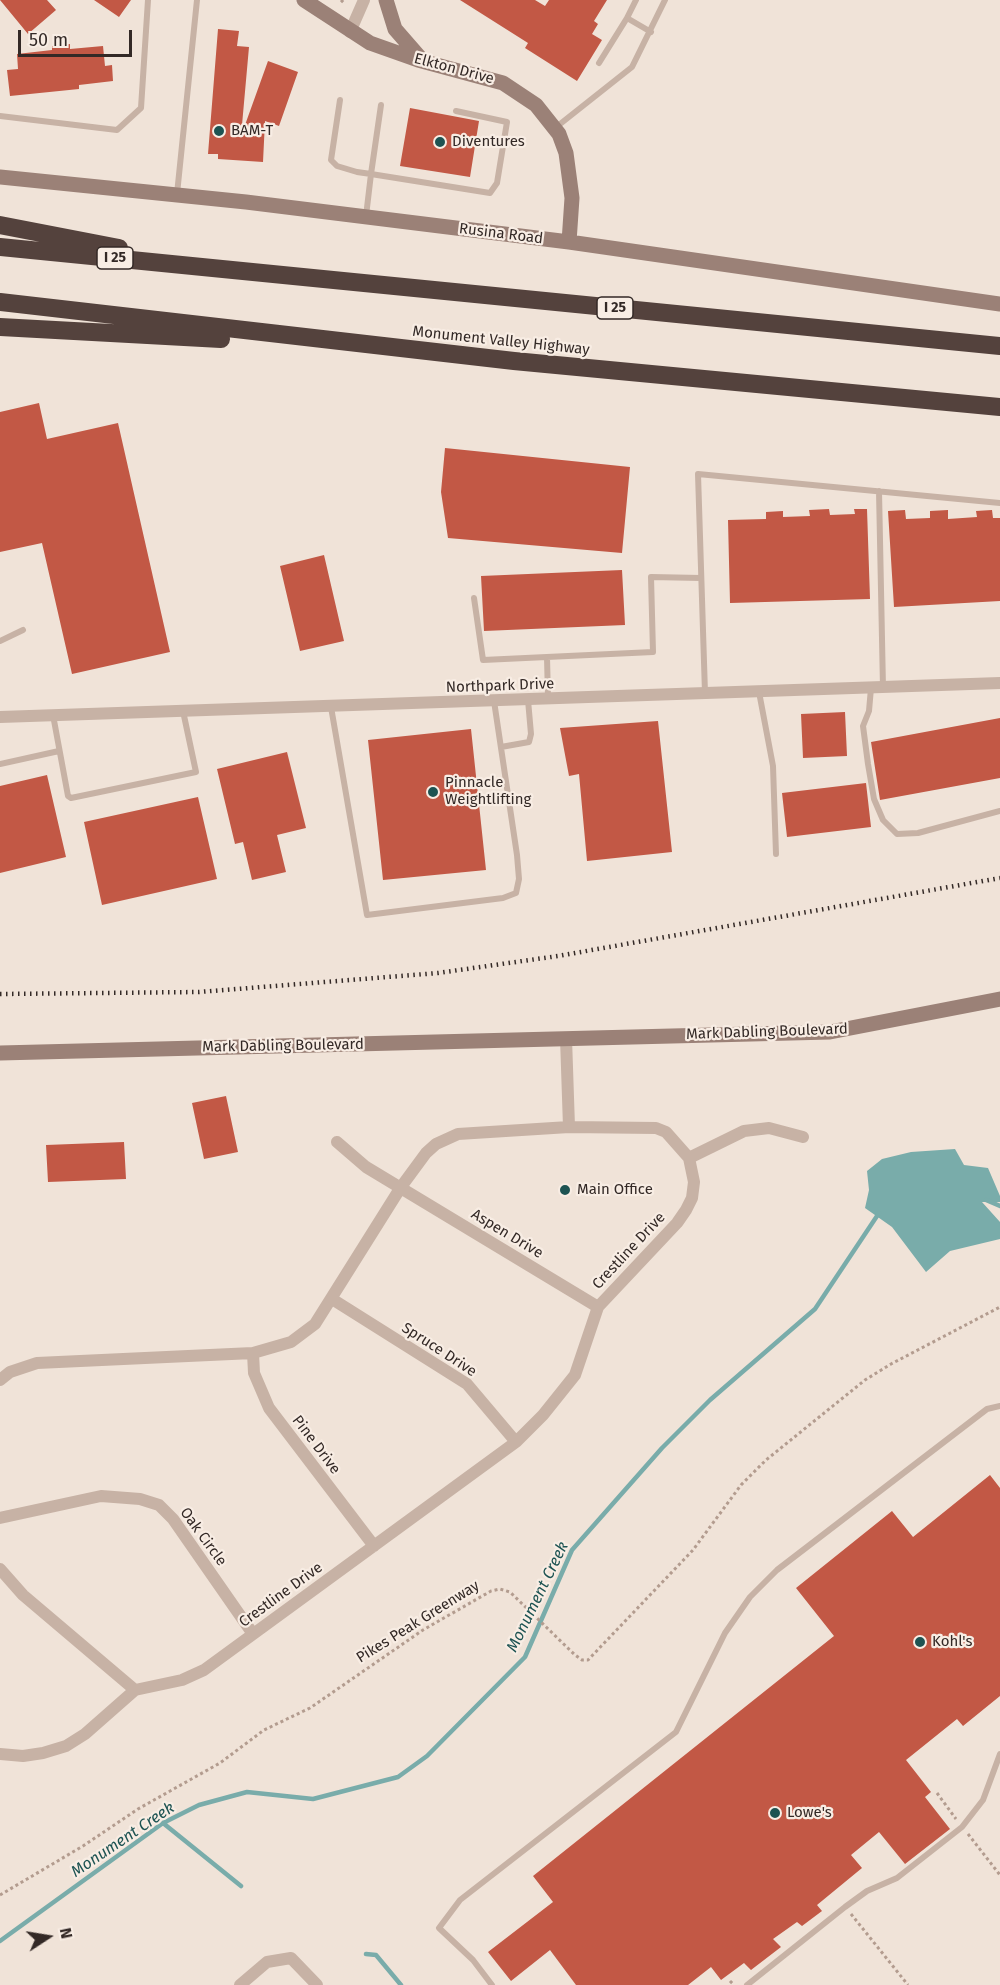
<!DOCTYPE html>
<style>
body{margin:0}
#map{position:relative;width:1000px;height:1985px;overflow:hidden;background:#f0e3d8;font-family:"Fira Sans",sans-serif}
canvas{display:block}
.north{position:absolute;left:18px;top:1907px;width:60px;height:60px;-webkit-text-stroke:4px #f8ede4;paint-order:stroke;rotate:78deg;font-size:16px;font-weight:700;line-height:24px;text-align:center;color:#332926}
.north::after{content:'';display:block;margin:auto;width:21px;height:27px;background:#332926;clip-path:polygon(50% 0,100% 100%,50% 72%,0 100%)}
.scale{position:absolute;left:18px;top:30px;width:114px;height:27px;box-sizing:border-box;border:3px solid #332926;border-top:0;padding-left:8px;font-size:18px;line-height:21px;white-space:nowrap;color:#332926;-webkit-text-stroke:4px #f8ede4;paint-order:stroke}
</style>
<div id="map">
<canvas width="1000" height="1985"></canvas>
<div class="north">N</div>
<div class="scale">50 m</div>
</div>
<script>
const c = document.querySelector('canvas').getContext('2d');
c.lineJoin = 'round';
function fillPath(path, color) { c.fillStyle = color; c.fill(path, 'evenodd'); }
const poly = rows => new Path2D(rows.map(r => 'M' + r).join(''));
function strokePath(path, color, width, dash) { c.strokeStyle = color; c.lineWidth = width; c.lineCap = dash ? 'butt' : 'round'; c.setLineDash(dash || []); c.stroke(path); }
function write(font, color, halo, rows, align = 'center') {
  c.font = font + ' "Fira Sans",sans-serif'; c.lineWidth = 4.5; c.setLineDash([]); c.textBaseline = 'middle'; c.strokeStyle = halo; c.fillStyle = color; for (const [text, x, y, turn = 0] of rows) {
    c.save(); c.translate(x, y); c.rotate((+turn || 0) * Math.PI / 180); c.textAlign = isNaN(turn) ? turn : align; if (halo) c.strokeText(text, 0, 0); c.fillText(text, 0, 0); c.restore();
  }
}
const water = poly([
 [955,1149,964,1165,988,1168,1000,1196,1000,1202,982,1202,1000,1222,1000,1239,950,1251,926,1272,892,1227,865,1208,869,1190,867,1171,882,1159,911,1152]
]);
const stream = poly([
 [986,1200,1000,1206],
 [163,1823,241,1886],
 [0,1941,163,1823,199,1805,247,1792,313,1799,398,1777,427,1756,525,1657,572,1550,662,1448,710,1400,815,1309,879,1213],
 [366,1954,376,1955,401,1985]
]);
const building = poly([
 [0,0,47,0,56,10,28,34],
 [94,0,131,0,119,17],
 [460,0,535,0,545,6,549,0,607,0,594,21,598,24,592,34,602,40,577,81,525,48,528,43],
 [218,29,239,31,237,46,249,47,242,125,245,125,268,61,298,72,279,126,265,121,263,162,218,159,218,154,208,154],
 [70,44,70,49,103,46,105,66,112,65,113,81,79,85,79,89,10,96,7,70,18,69,17,54,52,50,52,46],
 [410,108,479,121,470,177,400,166],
 [39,403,47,439,118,423,170,652,72,674,42,543,0,552,0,412],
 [445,448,630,467,622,553,448,538,441,492],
 [829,509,830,515,855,514,854,509,867,509,870,599,730,603,728,520,766,519,766,512,783,511,783,517,810,516,809,510],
 [905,510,906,519,930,518,930,511,948,510,948,519,977,517,976,511,992,510,993,518,1000,518,1000,601,894,607,888,511],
 [324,555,344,641,300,651,280,566],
 [622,570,625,625,484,631,481,576],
 [845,712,847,756,803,758,801,714],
 [1000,718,1000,778,880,800,871,742],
 [658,721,672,852,587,861,579,774,569,776,560,728],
 [471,729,486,870,383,880,368,740],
 [287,752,306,828,277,835,286,872,252,880,243,842,235,844,217,769],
 [47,775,66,857,0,873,0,786],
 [866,783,871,827,787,837,782,793],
 [198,797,217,879,102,905,84,822],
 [226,1096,238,1152,204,1159,192,1103],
 [124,1142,126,1179,48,1182,46,1145],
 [990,1475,1000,1488,1000,1696,963,1726,957,1719,906,1760,931,1792,925,1797,950,1829,905,1864,879,1832,851,1855,862,1868,817,1905,822,1911,802,1926,797,1922,773,1939,781,1947,751,1970,744,1963,721,1980,711,1967,688,1985,576,1985,550,1950,511,1981,488,1952,553,1902,533,1876,834,1636,796,1588,892,1511,913,1537]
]);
const path = poly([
 [341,0,345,4],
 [937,1793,956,1819],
 [968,1834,1000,1875],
 [0,1895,83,1846,138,1809,220,1763,264,1730,310,1708,423,1630,491,1591,500,1589,510,1592,575,1655,582,1660,588,1660,693,1550,741,1485,766,1460,865,1380,891,1364,1000,1307],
 [851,1914,908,1985],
 [730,1981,734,1985]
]);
const lane = poly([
 [636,0,627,18,651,32],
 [599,63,627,18],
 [340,100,331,160,337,166,357,172,371,174,381,105],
 [0,116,117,130,141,108,148,0],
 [555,128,632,67,665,0],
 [177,194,197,0],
 [366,216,371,174,490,193,497,183,507,122,456,111],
 [879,491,883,688],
 [474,598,483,660,653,652,651,577,701,578],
 [0,641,23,630],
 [547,657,548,698],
 [871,688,869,711,863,726,868,764,874,799,883,820,897,834,918,833,1000,811],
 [759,692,773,766,776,854],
 [705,693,698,474,1000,503],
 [331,707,367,915,503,898,516,893,519,879,517,855,494,701],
 [53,715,68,796,71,798,196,772,183,711],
 [501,747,529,742,531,734,528,700],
 [0,764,59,751],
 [492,1985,473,1960,439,1928,460,1900,676,1732,725,1633,750,1597,777,1570,987,1409,1000,1406],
 [747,1985,845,1907,867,1891,897,1878,962,1827,983,1800,1000,1754]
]);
const street = poly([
 [350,32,364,0],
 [0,717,1000,683],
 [566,1038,569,1127],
 [337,1142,366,1167,598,1307],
 [689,1158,744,1131,769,1128,803,1137],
 [332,1299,467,1384,516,1442],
 [253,1353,254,1373,269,1408,374,1546],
 [0,1380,10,1372,37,1363,253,1353,291,1342,315,1324,401,1187,426,1153,436,1144,458,1134,569,1127,656,1128,666,1132,689,1158,694,1182,692,1198,686,1210,677,1223,598,1307,575,1375,543,1415,516,1442,204,1670,182,1680,135,1690],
 [0,1518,101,1496,140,1499,159,1505,173,1519,253,1634],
 [0,1569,23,1595,135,1690],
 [0,1754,23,1756,43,1753,66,1746,85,1734,135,1690],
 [240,1985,267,1962,291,1958,317,1985]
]);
const secondary = poly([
 [304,0,370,43,418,60,503,83,536,105,559,134,566,153,572,198,569,242],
 [386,0,395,29,422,60],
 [0,177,246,202,569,242,1000,304],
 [0,1053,830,1032,1000,999]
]);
const highway = poly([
 [0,225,119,248],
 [0,247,1000,346],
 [0,302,514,361,1000,407],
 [0,327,221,339]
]);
const rail = poly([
 [0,994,199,992,438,973,558,956,1000,878]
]);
const markers = [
 [219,131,6,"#1d5352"],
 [440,142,6,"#1d5352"],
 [433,792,6,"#1d5352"],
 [565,1190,6,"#1d5352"],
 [920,1642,6,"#1d5352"],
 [775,1813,6,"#1d5352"]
];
const shields = [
 [115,258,36],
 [615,308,36]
];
const shieldNames = [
 ["I 25",115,258],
 ["I 25",615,308]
];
const streetNames = [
 ["Elkton Drive",454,69,15],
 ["Rusina Road",501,234,7],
 ["Monument Valley Highway",501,341,6],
 ["Northpark Drive",500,686,-2],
 ["Mark Dabling Boulevard",767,1032,-2],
 ["Mark Dabling Boulevard",283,1046,-1],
 ["Aspen Drive",507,1234,31],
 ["Crestline Drive",629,1251,-47],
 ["Spruce Drive",439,1350,33],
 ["Pine Drive",316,1445,53],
 ["Oak Circle",203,1537,54],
 ["Crestline Drive",281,1595,-36],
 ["Pikes Peak Greenway",418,1622,-32]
];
const poiNames = [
 ["BAM-T",231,131],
 ["Diventures",452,142],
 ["Pinnacle",445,783],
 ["Weightlifting",445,800],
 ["Main Office",577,1190],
 ["Kohl's",932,1642],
 ["Lowe's",787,1813]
];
const waterNames = [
 ["Monument Creek",538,1597,-64],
 ["Monument Creek",123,1840,-34]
];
fillPath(water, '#79acaa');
strokePath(stream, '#79acaa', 4.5);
fillPath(building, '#c25845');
strokePath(path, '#b39c8f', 3, [3, 3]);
strokePath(lane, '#c7b2a5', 6);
strokePath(street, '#c7b2a5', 12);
strokePath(secondary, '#9b8177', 15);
strokePath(highway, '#54423d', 18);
strokePath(rail, '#332926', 4.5, [1.5, 4.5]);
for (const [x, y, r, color] of markers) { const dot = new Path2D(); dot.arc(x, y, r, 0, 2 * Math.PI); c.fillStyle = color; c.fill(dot); strokePath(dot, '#f8ede4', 2); }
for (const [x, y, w] of shields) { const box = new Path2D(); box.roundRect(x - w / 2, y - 11, w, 22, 4.5); c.fillStyle = '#f8ede4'; c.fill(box); strokePath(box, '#332926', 1.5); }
write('bold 14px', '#332926', null, shieldNames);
write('15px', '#332926', '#f8ede4', streetNames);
write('15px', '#332926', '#f8ede4', poiNames, 'left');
write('italic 16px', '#1d5352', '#f8ede4', waterNames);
</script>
